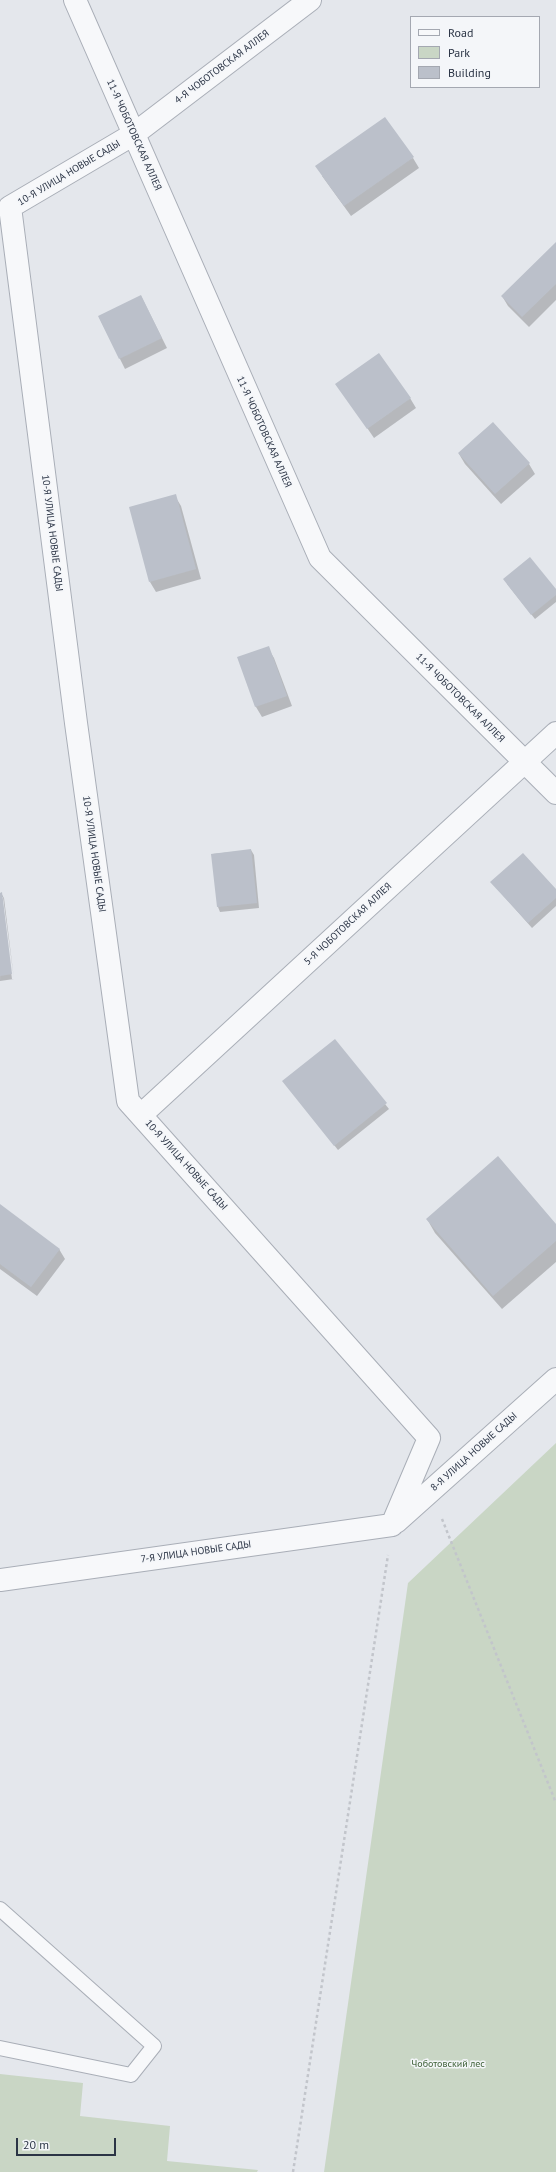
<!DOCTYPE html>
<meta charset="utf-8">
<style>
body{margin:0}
#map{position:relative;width:556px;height:2172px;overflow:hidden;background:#e4e7ec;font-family:"PT Sans",sans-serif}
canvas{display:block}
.legend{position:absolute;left:410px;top:16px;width:130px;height:72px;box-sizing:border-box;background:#f4f6f9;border:1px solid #a4a8b1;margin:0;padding:5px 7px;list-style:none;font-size:12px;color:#2b3445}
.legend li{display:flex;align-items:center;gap:8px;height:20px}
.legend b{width:20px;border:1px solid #a4a8b1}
.scale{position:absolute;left:16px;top:2138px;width:100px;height:18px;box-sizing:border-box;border:2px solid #2b3445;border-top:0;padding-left:5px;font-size:12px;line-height:14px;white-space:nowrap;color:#2b3445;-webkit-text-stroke:3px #f4f6f9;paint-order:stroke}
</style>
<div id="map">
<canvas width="556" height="2172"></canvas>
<ul class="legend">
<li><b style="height:5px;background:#f7f8fa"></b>Road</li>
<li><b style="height:11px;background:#c9d6c5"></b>Park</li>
<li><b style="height:11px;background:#bbc0ca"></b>Building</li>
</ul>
<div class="scale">20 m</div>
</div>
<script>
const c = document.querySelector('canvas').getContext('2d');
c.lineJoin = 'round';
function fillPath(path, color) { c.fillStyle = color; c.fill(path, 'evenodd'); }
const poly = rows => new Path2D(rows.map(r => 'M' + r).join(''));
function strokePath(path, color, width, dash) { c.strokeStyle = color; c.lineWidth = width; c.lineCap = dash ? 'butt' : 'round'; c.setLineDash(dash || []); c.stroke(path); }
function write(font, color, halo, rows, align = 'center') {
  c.font = font + ' "PT Sans",sans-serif'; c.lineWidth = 3; c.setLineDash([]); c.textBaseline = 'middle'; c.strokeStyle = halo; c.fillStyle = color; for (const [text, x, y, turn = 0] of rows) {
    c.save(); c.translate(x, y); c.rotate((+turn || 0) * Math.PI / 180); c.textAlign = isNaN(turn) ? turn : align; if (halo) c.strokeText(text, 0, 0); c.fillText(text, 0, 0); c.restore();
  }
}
const green = poly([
 [556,1443,556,2172,324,2172,408,1583],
 [0,2074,83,2083,80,2116,170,2126,167,2161,258,2170,257,2172,0,2172]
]);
const shadow = poly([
 [413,158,419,168,351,216,322,176],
 [556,243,556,300,529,327,508,306,502,296],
 [141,296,167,348,125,369,99,317],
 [337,384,410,398,416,408,374,438],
 [459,454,529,464,535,474,501,504,465,464],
 [175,496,181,506,201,579,156,592,150,582],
 [507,584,556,590,556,602,535,619],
 [268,648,274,658,292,706,262,717,256,707,239,658],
 [251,850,254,855,259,908,220,912,218,907,212,854],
 [492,883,556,890,556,906,532,928],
 [1,893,4,898,14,979,0,981],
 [1,897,3,897,14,979,12,979],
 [335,1041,389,1109,338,1150,287,1086],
 [0,1206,59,1249,65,1259,37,1296,0,1269],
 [427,1219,556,1225,556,1262,502,1309,435,1233]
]);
const building = poly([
 [385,117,414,157,344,206,315,166],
 [556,242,556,284,522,317,501,296],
 [141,295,162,338,119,359,98,316],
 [379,353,411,398,367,429,335,384],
 [493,422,530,463,495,494,458,453],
 [176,494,196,569,149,582,129,507],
 [530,557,556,589,556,595,531,615,503,579],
 [269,646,287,696,255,707,237,657],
 [251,849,257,903,217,907,211,854],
 [523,853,556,889,556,898,528,923,490,882],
 [2,892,12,974,0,976,0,893],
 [335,1039,387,1103,334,1146,282,1081],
 [498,1156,556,1224,556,1241,493,1296,426,1219],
 [0,1204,60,1249,31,1287,0,1264]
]);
const path = poly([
 [442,1519,556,1803],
 [293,2172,388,1555]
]);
const service = poly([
 [0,1909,154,2046,131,2075,0,2048]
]);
const minor = poly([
 [75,0,320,558,556,793],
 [310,0,134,134,10,207,76,723,128,1101,429,1438,392,1525],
 [141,1115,556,733],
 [396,1522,556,1379],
 [0,1580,392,1525]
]);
const streetNames = [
 ["4-Я ЧОБОТОВСКАЯ АЛЛЕЯ",222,67,-37],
 ["11-Я ЧОБОТОВСКАЯ АЛЛЕЯ",134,135,66],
 ["10-Я УЛИЦА НОВЫЕ САДЫ",69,173,-31],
 ["11-Я ЧОБОТОВСКАЯ АЛЛЕЯ",264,432,66],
 ["10-Я УЛИЦА НОВЫЕ САДЫ",52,533,83],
 ["11-Я ЧОБОТОВСКАЯ АЛЛЕЯ",460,698,45],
 ["10-Я УЛИЦА НОВЫЕ САДЫ",94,854,82],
 ["5-Я ЧОБОТОВСКАЯ АЛЛЕЯ",348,924,-43],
 ["10-Я УЛИЦА НОВЫЕ САДЫ",186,1165,48],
 ["8-Я УЛИЦА НОВЫЕ САДЫ",474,1452,-42],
 ["7-Я УЛИЦА НОВЫЕ САДЫ",196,1552,-8]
];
const parkNames = [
 ["Чоботовский лес",448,2064]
];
fillPath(green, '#c9d6c5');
fillPath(shadow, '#0003');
fillPath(building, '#bbc0ca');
strokePath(service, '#a9aeb7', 16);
strokePath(minor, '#a9aeb7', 24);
strokePath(path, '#c2c5cb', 2.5, [3, 3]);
strokePath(service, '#f7f8fa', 14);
strokePath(minor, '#f7f8fa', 22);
write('10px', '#2b3445', '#f4f6f9', streetNames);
write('10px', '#3f6138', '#f4f6f9', parkNames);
</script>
